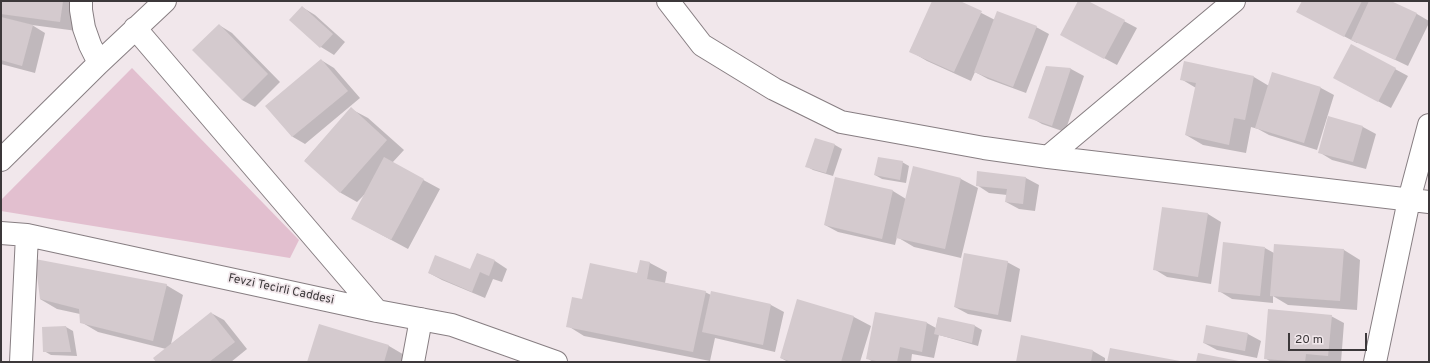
<!DOCTYPE html>
<style>
body{margin:0}
#map{position:relative;width:1430px;height:363px;overflow:hidden;background:#f1e7eb;font-family:Overpass,sans-serif}
canvas{display:block}
.frame{position:absolute;inset:0;border:2px solid #3c383a;pointer-events:none}
.scale{position:absolute;left:1288px;top:333px;width:79px;height:18px;box-sizing:border-box;border:2px solid #3c383a;border-top:0;padding-left:5px;font-size:12px;line-height:14px;white-space:nowrap;color:#3c383a;-webkit-text-stroke:3px #f1e7eb;paint-order:stroke}
</style>
<div id="map">
<canvas width="1430" height="363"></canvas>
<div class="frame"></div>
<div class="scale">20 m</div>
</div>
<script>
const c = document.querySelector('canvas').getContext('2d');
c.lineJoin = 'round';
function fillPath(path, color) { c.fillStyle = color; c.fill(path, 'evenodd'); }
const poly = rows => new Path2D(rows.map(r => 'M' + r).join(''));
function strokePath(path, color, width, dash) { c.strokeStyle = color; c.lineWidth = width; c.lineCap = dash ? 'butt' : 'round'; c.setLineDash(dash || []); c.stroke(path); }
function write(font, color, halo, rows, align = 'center') {
  c.font = font + ' Overpass,sans-serif'; c.lineWidth = 3.5; c.setLineDash([]); c.textBaseline = 'middle'; c.strokeStyle = halo; c.fillStyle = color; for (const [text, x, y, turn = 0] of rows) {
    c.save(); c.translate(x, y); c.rotate((+turn || 0) * Math.PI / 180); c.textAlign = isNaN(turn) ? turn : align; if (halo) c.strokeText(text, 0, 0); c.fillText(text, 0, 0); c.restore();
  }
}
const green = poly([
 [132,68,299,240,290,258,1,211,1,200]
]);
const shadow = poly([
 [1,1,81,1,77,31,32,25,45,33,35,73,1,64],
 [933,1,958,1,995,20,1036,27,1049,34,1026,93,988,79,975,72,971,81,927,61,910,51],
 [1079,1,1086,1,1137,28,1117,65,1074,42],
 [1303,1,1389,1,1417,14,1429,21,1429,23,1408,66,1358,42,1357,43,1309,18],
 [302,7,315,15,345,42,334,55,321,47,291,20],
 [219,25,232,33,280,82,255,107,242,100],
 [321,60,334,68,360,98,305,144,293,137,266,106],
 [1046,67,1071,69,1084,76,1065,132,1042,124,1030,117],
 [1395,69,1408,76,1391,108,1347,85],
 [1273,73,1321,88,1334,95,1317,150,1269,135,1258,129,1251,127,1246,153,1203,145,1186,135,1196,88,1181,79,1254,77,1269,86],
 [351,109,368,118,404,150,392,163,440,189,408,249,369,228,364,195,357,202,341,193,305,160],
 [1329,117,1363,127,1376,134,1366,169,1332,160,1319,152],
 [816,139,835,145,842,149,833,176,813,170,806,166],
 [902,162,909,166,906,183,882,179,875,175],
 [914,168,961,179,978,188,961,258,914,247,897,237,895,245,838,232,825,225,836,178,893,191,906,199],
 [1026,178,1039,185,1035,211,1019,209,1006,202,1007,195,989,193,977,185],
 [1163,208,1208,214,1221,222,1211,284,1167,277,1154,269],
 [1265,248,1274,253,1344,250,1360,260,1357,310,1288,305,1273,296,1273,303,1232,299,1219,291],
 [477,254,495,261,507,269,502,282,493,279,485,298,442,280,429,273,470,271],
 [641,261,650,263,667,272,665,283,705,292,711,295,712,292,771,305,784,312,775,352,715,338,710,361,584,336,568,326,583,300,638,274],
 [1007,262,1020,269,1011,322,968,314,955,307],
 [166,285,183,295,171,344,211,313,224,320,247,349,231,362,158,362,166,349,98,332,81,322,80,314,57,309,40,299],
 [798,300,854,317,871,326,860,362,788,362,781,358],
 [876,313,927,323,936,328,938,318,975,326,982,330,978,346,939,335,934,358,912,354,911,362,873,362,867,358],
 [1331,316,1344,323,1341,362,1319,361,1318,362,1271,362,1265,358],
 [319,326,389,346,406,356,404,362,308,362],
 [66,327,73,331,77,356,51,355,44,351],
 [1248,334,1261,341,1257,358,1217,350,1204,343],
 [1093,351,1105,358,1105,362,1017,362]
]);
const building = poly([
 [1,1,63,1,60,22,1,14],
 [932,1,960,1,982,11,954,72,909,52],
 [1078,1,1088,1,1125,20,1104,59,1060,35],
 [1302,1,1362,1,1344,37,1296,12],
 [1369,1,1391,1,1417,13,1395,60,1351,40],
 [302,6,333,34,320,48,289,20],
 [997,11,1037,26,1013,87,974,72],
 [1,17,33,25,22,66,1,60],
 [219,24,268,74,242,100,192,50],
 [1351,44,1396,68,1378,102,1333,78],
 [321,59,348,91,292,137,265,106],
 [1184,61,1254,76,1245,120,1234,118,1229,145,1185,135,1196,83,1180,80],
 [1046,66,1071,68,1052,126,1028,118],
 [1272,72,1321,87,1304,143,1255,128],
 [351,107,387,140,340,193,304,161],
 [1328,116,1363,126,1353,162,1318,153],
 [815,138,835,144,826,173,805,167],
 [384,157,424,179,391,240,351,219],
 [878,157,903,161,900,180,874,175],
 [913,166,961,178,945,249,896,238],
 [977,171,1026,177,1023,204,1005,202,1007,189,976,186],
 [835,177,893,190,882,239,824,225],
 [1162,207,1208,213,1198,277,1153,270],
 [1223,242,1265,247,1260,296,1218,292],
 [1274,244,1344,249,1340,301,1270,296],
 [477,253,495,260,489,276,480,272,472,292,428,273,435,255,470,269],
 [964,253,1008,261,998,315,954,307],
 [35,259,167,284,153,341,80,323,79,309,40,299],
 [640,260,650,262,647,279,706,291,693,352,566,327,572,297,582,299,590,263,637,273],
 [711,291,771,304,763,345,702,332],
 [797,299,854,316,841,362,792,362,780,358],
 [1268,309,1332,315,1328,356,1306,354,1305,362,1264,359],
 [211,312,235,342,209,362,156,362,153,358],
 [875,312,927,322,922,352,900,347,897,362,881,362,866,359],
 [938,317,975,325,972,343,934,334],
 [319,324,389,345,384,362,307,362],
 [1206,325,1248,333,1245,351,1203,343],
 [66,326,71,352,43,352,42,327],
 [1021,335,1093,350,1091,362,1016,362],
 [1110,348,1180,361,1180,362,1107,362],
 [1198,353,1239,361,1239,362,1196,362]
]);
const minor = poly([
 [81,1,81,10,84,28,90,45,99,63],
 [668,1,702,45,774,89,841,122,984,148,1048,157,1429,202],
 [135,28,377,311],
 [1048,157,1234,1],
 [1,160,99,63,165,1],
 [1,233,27,235,377,311,452,325,556,362],
 [21,362,27,235],
 [413,362,421,319],
 [1375,362,1409,200,1429,125]
]);
const streetNames = [
 ["Fevzi Tecirli Caddesi",281,290,12]
];
fillPath(green, '#e2bfcf');
fillPath(shadow, '#0003');
fillPath(building, '#d4cace');
strokePath(minor, '#877e82', 24);
strokePath(minor, '#fff', 22);
write('12px', '#3c383a', '#f1e7eb', streetNames);
</script>
